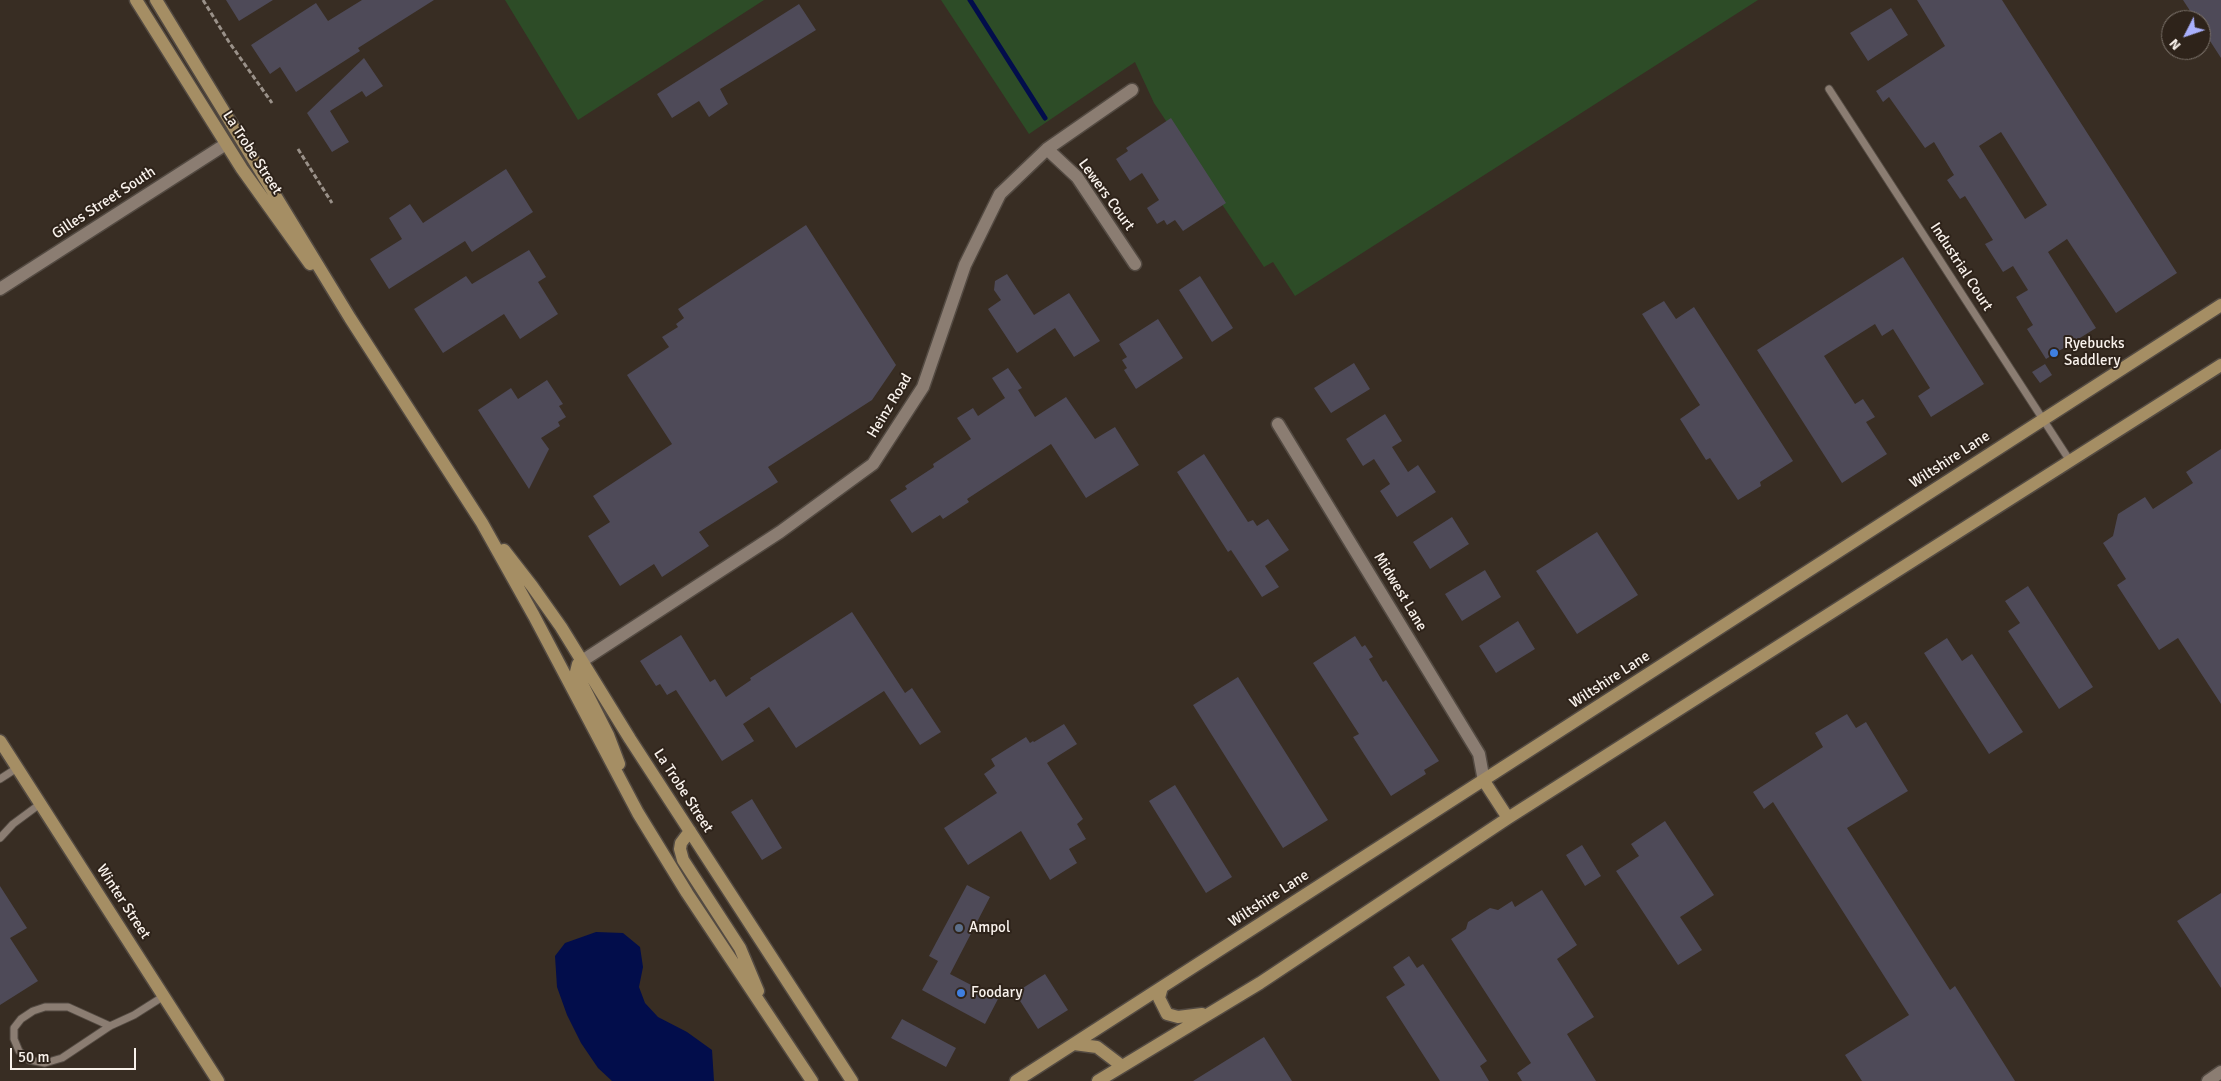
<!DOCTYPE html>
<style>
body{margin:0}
#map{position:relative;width:2221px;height:1081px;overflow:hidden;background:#382d23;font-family:Signika,sans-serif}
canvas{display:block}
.north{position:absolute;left:2161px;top:10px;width:50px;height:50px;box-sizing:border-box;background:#2e231a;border:1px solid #7f766e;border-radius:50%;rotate:229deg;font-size:14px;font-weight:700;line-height:20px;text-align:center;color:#f9f2ec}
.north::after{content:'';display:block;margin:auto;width:18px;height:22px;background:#a9b0fc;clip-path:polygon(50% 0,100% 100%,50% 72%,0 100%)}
.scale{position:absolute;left:10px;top:1048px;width:126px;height:22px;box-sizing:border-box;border:2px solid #f9f2ec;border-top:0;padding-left:6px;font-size:15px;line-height:18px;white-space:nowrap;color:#f9f2ec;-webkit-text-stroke:4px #2e231a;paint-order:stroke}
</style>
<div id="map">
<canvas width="2221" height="1081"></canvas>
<div class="north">N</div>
<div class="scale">50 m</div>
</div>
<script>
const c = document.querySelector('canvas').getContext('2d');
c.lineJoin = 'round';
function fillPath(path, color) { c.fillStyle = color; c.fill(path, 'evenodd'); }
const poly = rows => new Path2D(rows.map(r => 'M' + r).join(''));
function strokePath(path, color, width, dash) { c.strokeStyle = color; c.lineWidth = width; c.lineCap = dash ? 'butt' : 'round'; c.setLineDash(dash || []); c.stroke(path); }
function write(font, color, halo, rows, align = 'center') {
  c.font = font + ' Signika,sans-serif'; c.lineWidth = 4; c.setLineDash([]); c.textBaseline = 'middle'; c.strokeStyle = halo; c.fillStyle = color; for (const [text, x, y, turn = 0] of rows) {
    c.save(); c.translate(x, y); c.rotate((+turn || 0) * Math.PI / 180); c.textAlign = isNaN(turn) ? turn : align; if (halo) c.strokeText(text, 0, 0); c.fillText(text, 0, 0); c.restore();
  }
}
const green = poly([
 [505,0,764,0,578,120],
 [941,0,1758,0,1295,296,1273,262,1264,267,1154,103,1135,62,1029,134]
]);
const water = poly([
 [596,932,623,933,640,947,643,967,639,987,645,1003,658,1017,687,1032,712,1050,714,1081,612,1081,598,1068,581,1043,567,1015,557,987,555,956,565,943]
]);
const stream = poly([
 [970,0,1045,118]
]);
const building = poly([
 [226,0,273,0,239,21],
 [362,0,434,0,358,48,360,51,296,92,280,67,270,74,251,45,316,3,328,21],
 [1917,0,2002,0,2177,273,2116,313,2067,239,2048,252,2096,328,2046,359,2027,329,2033,325,2016,297,2028,290,2013,266,2003,272,1985,244,1993,240,1965,196,1960,199,1947,180,1954,175,1934,142,1925,148,1889,97,1883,102,1876,91,1945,46],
 [2001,132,2047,205,2025,219,1979,146],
 [2183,0,2221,0,2221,58,2201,27,2201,20,2196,20],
 [799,4,816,30,720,89,728,104,709,117,699,101,672,118,657,94],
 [1891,8,1908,35,1868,61,1850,33],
 [364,58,383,86,366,97,362,91,330,111,349,142,332,152,307,113],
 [1171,118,1226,203,1183,231,1175,220,1167,225,1164,220,1157,224,1147,208,1159,200,1142,173,1130,181,1116,159,1128,151,1126,148],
 [506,169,533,212,472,252,465,241,389,289,370,259,402,239,389,218,410,204,423,223],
 [806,225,896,365,872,400,768,467,778,482,699,532,709,546,662,577,654,564,620,586,588,536,610,522,593,496,672,444,627,375,669,347,662,337,678,327,676,324,684,318,678,309],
 [529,250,546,277,538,282,558,314,520,339,504,314,443,353,414,309,466,276,472,284],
 [1903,257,1984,384,1931,417,1918,396,1930,388,1893,329,1882,336,1875,324,1824,356,1855,404,1863,399,1875,417,1866,422,1887,454,1842,483,1757,350],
 [1007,274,1034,315,1069,293,1100,341,1074,357,1055,328,1017,353,988,309,1001,300,994,290,995,281],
 [1200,276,1233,328,1212,342,1179,290],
 [1664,301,1676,319,1694,307,1793,461,1760,482,1761,486,1738,500,1710,458,1706,460,1680,419,1700,405,1642,314],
 [1158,319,1183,358,1136,389,1124,370,1127,368,1122,360,1127,357,1119,344],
 [1354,363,1370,389,1331,413,1314,388],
 [2045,364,2052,375,2040,383,2032,372],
 [1008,368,1022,388,1018,390,1035,417,1066,397,1095,439,1115,427,1139,465,1086,498,1051,444,967,499,969,502,943,519,940,515,912,533,890,500,907,489,905,486,934,467,933,464,971,439,957,418,973,408,978,416,1005,398,992,378],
 [547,380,563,404,559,406,566,417,558,422,560,426,541,438,549,449,529,489,478,410,511,388,518,399],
 [1385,414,1402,441,1392,447,1408,472,1418,465,1436,492,1397,517,1380,491,1390,484,1374,459,1363,466,1346,439],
 [2221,449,2221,704,2178,638,2159,650,2117,585,2126,579,2103,543,2113,536,2118,514,2145,497,2153,509,2193,483,2186,472],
 [1204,454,1248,522,1253,520,1257,526,1268,519,1289,550,1265,566,1279,587,1262,597,1231,550,1228,552,1177,472],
 [1452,517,1469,544,1430,569,1413,542],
 [1597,532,1638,595,1577,634,1536,571],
 [1485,570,1501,597,1462,621,1445,594],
 [2028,586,2093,687,2059,709,2008,631,2020,623,2005,601],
 [852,612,905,693,912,688,941,732,920,745,884,691,796,748,769,707,743,724,754,741,722,761,676,690,667,695,660,684,656,686,640,661,681,635,710,682,715,679,726,697,751,680,750,678],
 [1518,621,1535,649,1496,673,1479,646],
 [1355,636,1362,647,1365,645,1373,657,1369,659,1383,682,1386,680,1439,761,1424,770,1426,774,1391,796,1353,737,1359,734,1313,663],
 [1947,638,1962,661,1972,654,2023,732,1989,754,1924,653],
 [1238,677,1328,820,1283,848,1193,705],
 [1847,714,1856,728,1866,722,1908,791,1847,828,1950,990,1955,986,2015,1081,1862,1081,1845,1055,1909,1015,1773,802,1764,809,1753,792,1823,747,1815,733],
 [1064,724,1077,744,1047,763,1083,819,1077,824,1086,839,1069,849,1077,863,1050,880,1021,831,968,865,944,828,997,793,984,774,995,766,991,759,1026,737,1030,743,1033,741,1034,742],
 [1175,785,1232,877,1206,893,1149,801],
 [752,799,782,848,762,860,731,812],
 [1665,821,1714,895,1680,917,1702,950,1678,965,1616,871,1639,856,1631,844],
 [1582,845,1601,876,1585,886,1566,855],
 [967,885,990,897,950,974,998,999,985,1024,922,990,938,961,929,956],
 [0,886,27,928,10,938,38,981,0,1005],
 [1542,890,1577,945,1557,959,1594,1017,1567,1034,1596,1081,1522,1081,1517,1073,1531,1063,1451,939,1466,929,1468,922,1490,908,1498,910,1512,901,1515,907],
 [2221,893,2221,988,2177,921],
 [1409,956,1417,968,1423,964,1487,1061,1480,1066,1489,1081,1440,1081,1386,997,1405,985,1393,967],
 [1045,974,1068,1010,1038,1029,1015,993],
 [902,1019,956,1048,946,1067,891,1038],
 [1264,1037,1292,1081,1193,1081]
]);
const path = poly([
 [203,0,229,42,272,103],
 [298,149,332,203]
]);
const service = poly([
 [1829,89,2070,461],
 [0,779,17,768],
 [0,838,13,824,40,804],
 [110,1026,68,1007,45,1007,33,1011,21,1019,14,1028,14,1039,19,1051,29,1060,45,1063,62,1058,110,1026,134,1015,164,996]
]);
const minor = poly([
 [1047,149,1077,177,1135,264],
 [0,289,226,144],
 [1278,424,1479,754,1484,781],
 [582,661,780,532,873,464,923,387,965,265,1000,194,1047,149,1132,90],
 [2208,1081,2221,1072]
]);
const secondary = poly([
 [136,0,242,169,310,264],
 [156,0,350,318,482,523,534,616,638,813,687,893,812,1081],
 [504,550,532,586,561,627,630,739,852,1081],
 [582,661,578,664,576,672,608,735,619,764],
 [0,741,218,1081],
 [1484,781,1508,818],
 [690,831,681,843,680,849,683,860,740,948,758,991],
 [1162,987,1159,998,1167,1014,1178,1017,1202,1014],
 [1074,1044,1097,1047,1122,1066],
 [1016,1081,2221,305],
 [1098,1081,1260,983,1508,818,2221,365]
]);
const markers = [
 [2054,353,5,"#3f7fe0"],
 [959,928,5,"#5c6f8a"],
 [961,993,5,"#3f7fe0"]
];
const streetNames = [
 ["La Trobe Street",252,153,57],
 ["Lewers Court",1106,195,54],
 ["Gilles Street South",104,203,-33],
 ["Industrial Court",1961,267,57],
 ["Heinz Road",890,406,-59],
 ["Wiltshire Lane",1950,460,-33],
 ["Midwest Lane",1400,592,59],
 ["Wiltshire Lane",1610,680,-33],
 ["La Trobe Street",683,791,57],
 ["Wiltshire Lane",1269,899,-33],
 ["Winter Street",123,902,57]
];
const poiNames = [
 ["Ryebucks",2064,344],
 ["Saddlery",2064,361],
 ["Ampol",969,928],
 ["Foodary",971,993]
];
fillPath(green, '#2d4c27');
fillPath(water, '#020d4b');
strokePath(stream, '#020d4b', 5);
fillPath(building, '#4e4a58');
strokePath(service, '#534a42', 9);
strokePath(minor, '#534a42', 15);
strokePath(secondary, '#534a42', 15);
strokePath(path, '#9a9189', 3, [5, 2.5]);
strokePath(service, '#8b7d72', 7);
strokePath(minor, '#8b7d72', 12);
strokePath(secondary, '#a58e64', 12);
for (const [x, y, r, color] of markers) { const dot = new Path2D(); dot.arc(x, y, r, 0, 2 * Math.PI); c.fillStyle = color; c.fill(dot); strokePath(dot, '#2e231a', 2); }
write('15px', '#f9f2ec', '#2e231a', streetNames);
write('15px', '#f9f2ec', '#2e231a', poiNames, 'left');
</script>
